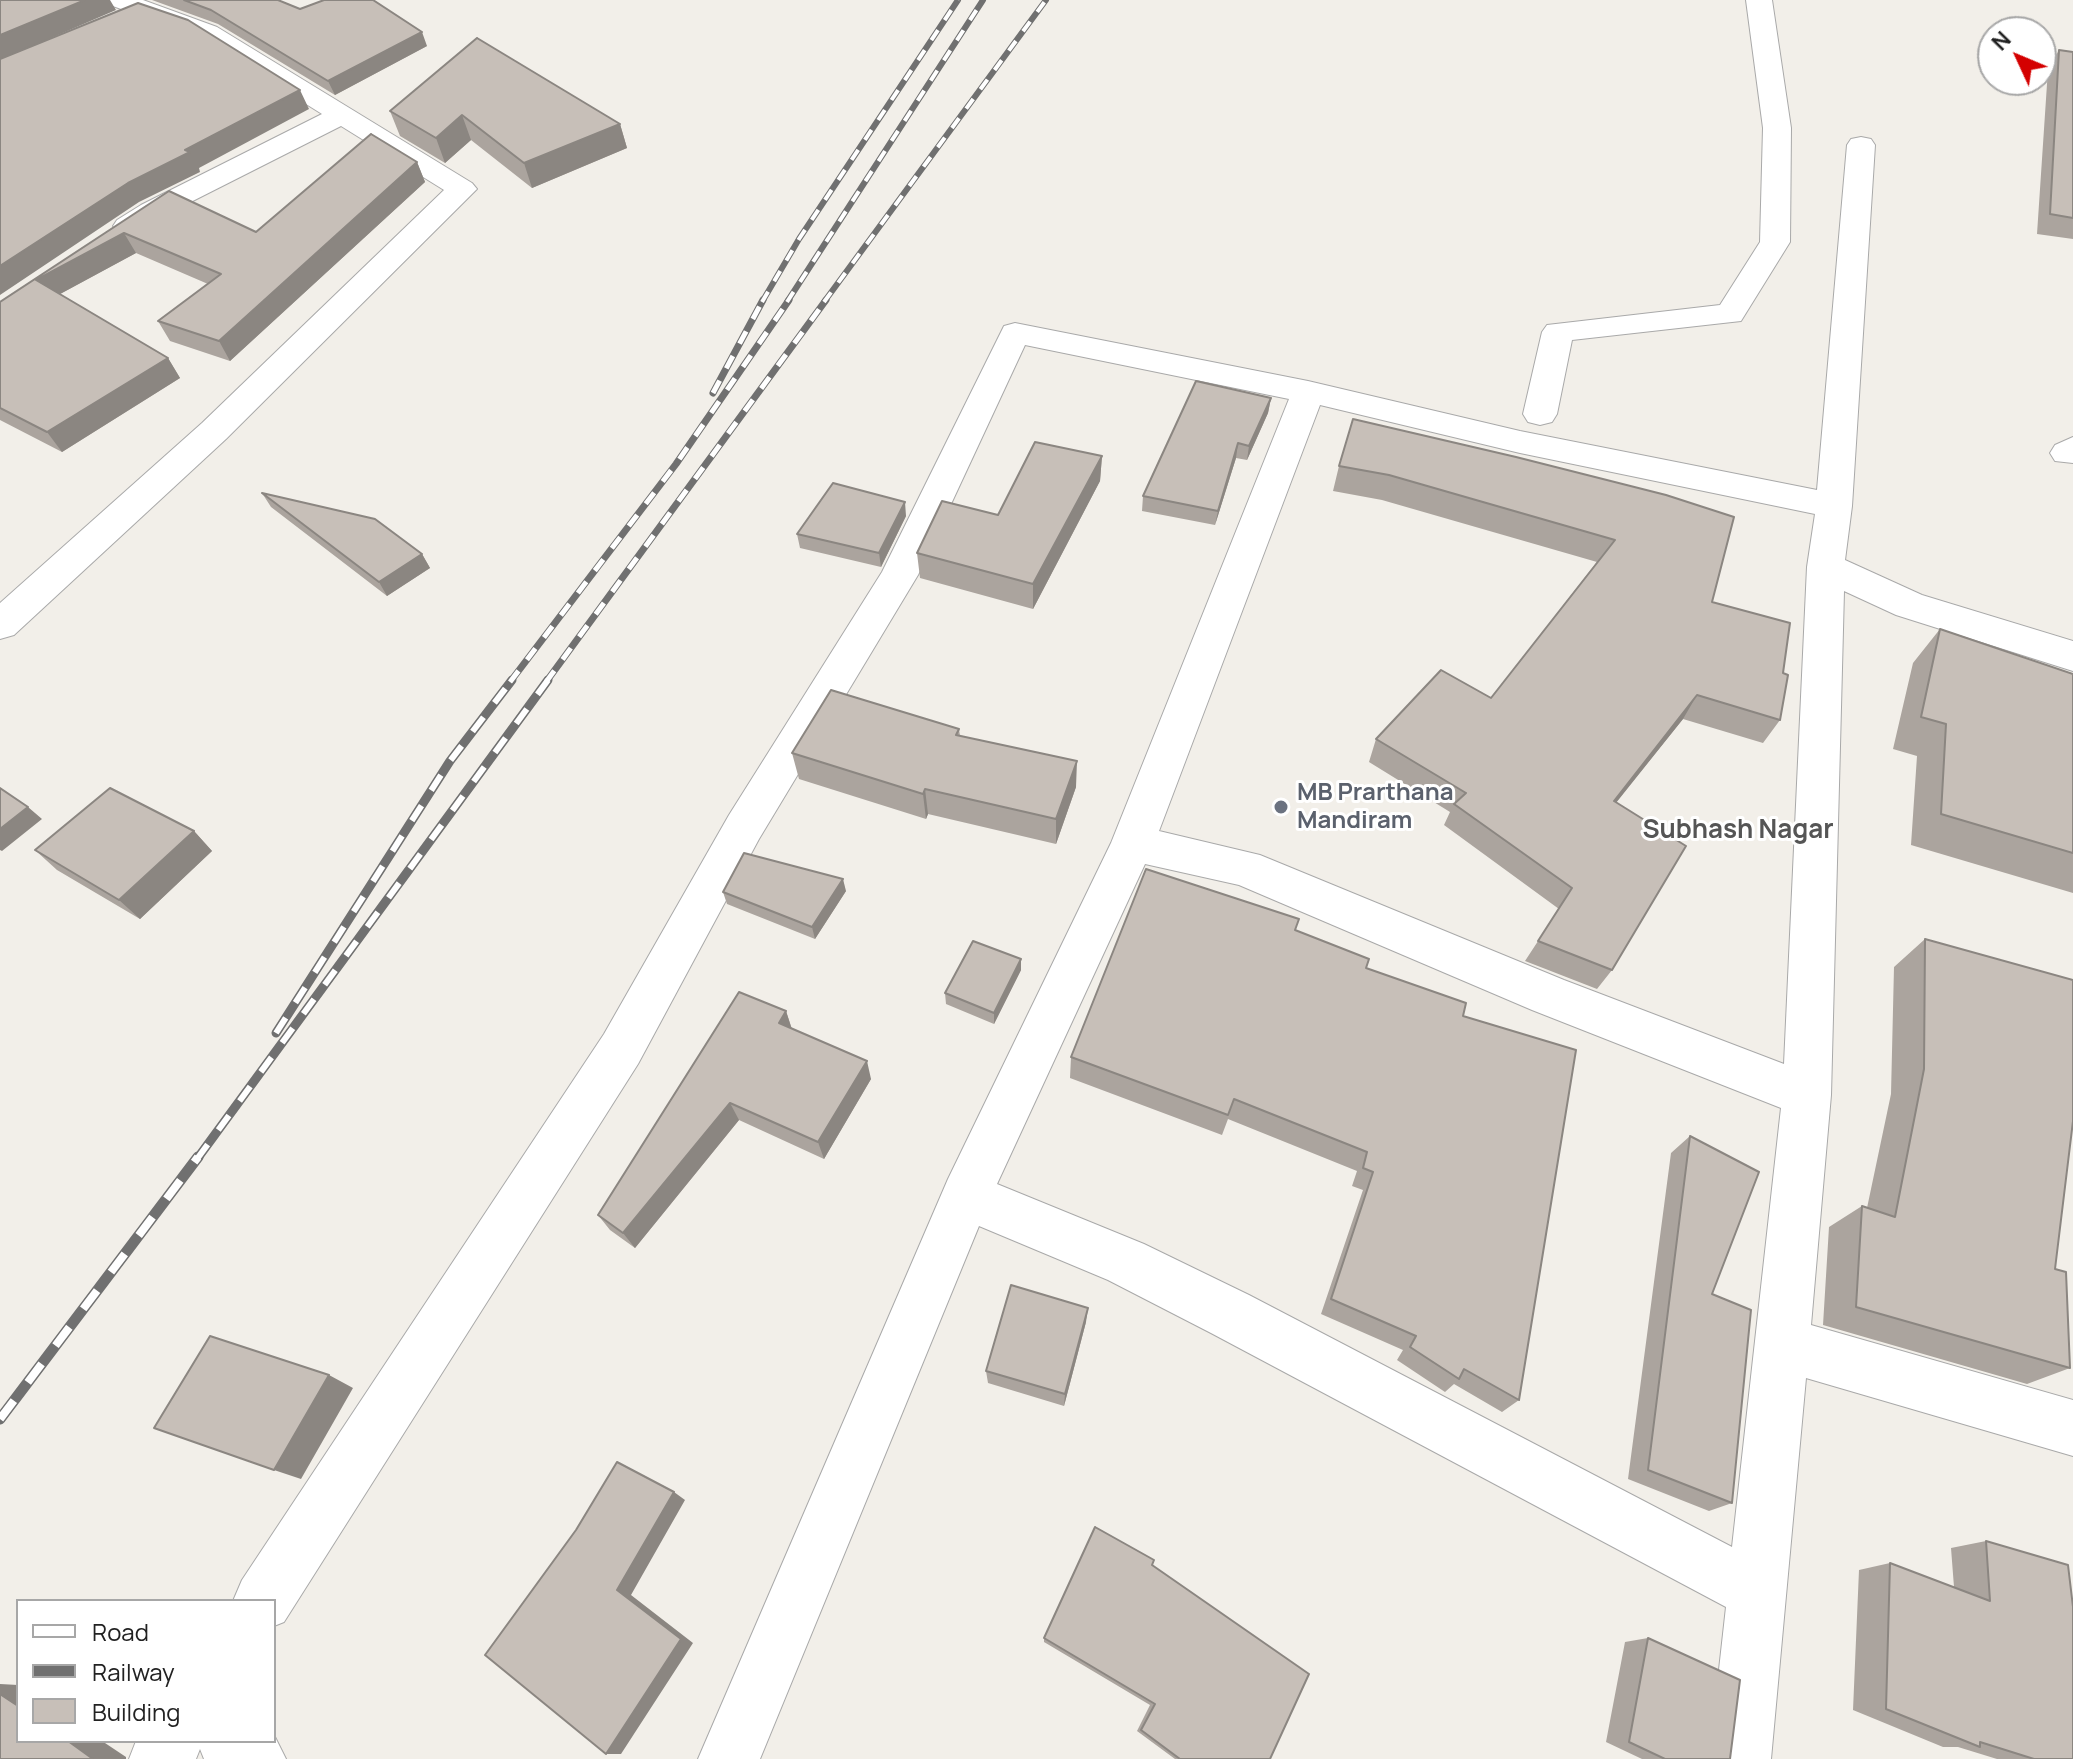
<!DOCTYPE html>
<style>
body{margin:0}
#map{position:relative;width:2073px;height:1759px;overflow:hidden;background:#f2efe9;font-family:Manrope,sans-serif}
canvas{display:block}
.legend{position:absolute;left:16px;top:1599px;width:260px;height:144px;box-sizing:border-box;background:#fff;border:2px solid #a7a7a7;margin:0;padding:10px 14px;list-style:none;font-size:24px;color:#222}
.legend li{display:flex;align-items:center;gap:16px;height:40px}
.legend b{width:40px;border:2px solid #a7a7a7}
.north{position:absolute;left:1977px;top:16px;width:80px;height:80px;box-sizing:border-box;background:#fff;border:2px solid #a7a7a7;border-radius:50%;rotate:314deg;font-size:22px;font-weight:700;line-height:32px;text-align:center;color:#222}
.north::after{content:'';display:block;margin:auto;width:28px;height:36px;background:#d40000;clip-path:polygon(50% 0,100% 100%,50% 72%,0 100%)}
</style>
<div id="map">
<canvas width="2073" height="1759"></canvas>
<ul class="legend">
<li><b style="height:10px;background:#fff"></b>Road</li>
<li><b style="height:10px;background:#707070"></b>Railway</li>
<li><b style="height:22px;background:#c7bfb8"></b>Building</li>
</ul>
<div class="north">N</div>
</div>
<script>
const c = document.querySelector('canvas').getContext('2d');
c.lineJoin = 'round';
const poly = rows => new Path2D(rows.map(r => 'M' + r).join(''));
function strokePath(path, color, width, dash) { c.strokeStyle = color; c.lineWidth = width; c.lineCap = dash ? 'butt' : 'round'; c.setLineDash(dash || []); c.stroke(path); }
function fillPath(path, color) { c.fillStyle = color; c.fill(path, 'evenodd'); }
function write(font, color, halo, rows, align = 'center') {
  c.font = font + ' Manrope,sans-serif'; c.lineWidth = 6; c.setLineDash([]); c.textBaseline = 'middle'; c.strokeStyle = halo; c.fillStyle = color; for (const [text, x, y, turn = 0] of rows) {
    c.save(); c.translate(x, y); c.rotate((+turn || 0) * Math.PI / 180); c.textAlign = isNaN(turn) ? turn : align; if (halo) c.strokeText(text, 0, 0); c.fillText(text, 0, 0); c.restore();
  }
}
const minor = poly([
 [106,0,143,0,217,27,472,183,477,189,226,439,14,635,0,639,0,603,202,423,444,190,341,126,161,217,139,232,128,235,117,232,113,226,117,220,141,205,322,114,199,37,110,5,106,0],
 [1746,0,1772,0,1791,128,1790,242,1741,321,1572,340,1557,414,1552,422,1540,425,1528,422,1523,414,1542,332,1547,325,1720,305,1760,242,1763,128,1746,0],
 [1861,137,1871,139,1875,145,1852,506,1845,560,1922,595,2073,641,2073,671,1896,615,1844,591,1831,1095,1811,1325,2073,1400,2073,1456,1806,1378,1771,1759,1709,1759,1726,1607,1211,1333,1108,1280,979,1226,760,1759,698,1759,948,1179,1111,843,1289,399,1025,345,918,575,759,839,638,1064,284,1622,274,1626,274,1601,233,1601,242,1580,604,1034,729,815,882,572,1004,326,1015,323,1308,381,1520,431,1817,490,1847,145,1851,139,1861,137],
 [1320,405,1520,453,1815,514,1807,567,1784,1064,1564,980,1260,855,1159,831,1320,405],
 [1145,864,1239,885,1532,1010,1781,1108,1732,1547,1249,1295,1144,1244,997,1184,1145,864],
 [2073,437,2073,463,2055,461,2050,453,2055,445,2073,437],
 [274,1735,286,1759,204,1759,200,1749,196,1759,129,1759,136,1741,274,1741,274,1735]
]);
const railFar3 = poly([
 [762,302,799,239,958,0],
 [787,302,983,0],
 [824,302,1046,0]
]);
const railFar2 = poly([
 [713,393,763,300],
 [510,682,676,464,789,300],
 [546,682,826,300]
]);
const railFar1 = poly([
 [276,1033,450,761,512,680],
 [197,1159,548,680]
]);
const rail = poly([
 [0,1419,198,1157]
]);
const wall = poly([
 [152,0,278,0,300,9,427,46,335,95,218,24],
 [2059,50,2073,52,2073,239,2037,234,2048,69],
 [390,111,620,124,627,148,532,188,471,140,445,163,400,136],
 [417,162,425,182,230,361,170,341,158,321,208,284,136,253,60,294,168,358,180,378,62,452,0,420,0,302,169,191,256,232],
 [1271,398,1268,413,1247,460,1236,458,1215,525,1142,511,1143,496],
 [1102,456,1100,481,1033,609,920,578,917,553,998,515],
 [1516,457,1712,602,1783,673,1780,720,1763,743,1683,719,1616,802,1612,970,1597,989,1525,961,1559,909,1444,825,1450,812,1369,762,1376,739,1491,698,1597,562,1382,500,1333,491,1339,466],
 [262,493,422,554,430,568,387,596,271,507],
 [906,516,881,567,800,548,797,534],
 [1940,629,2073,674,2073,893,1911,845,1917,756,1893,749,1913,663],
 [959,729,960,736,1076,787,1056,844,928,814,926,819,799,779,792,753],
 [194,831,212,851,140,919,57,870,35,850],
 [846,891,815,939,727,904,723,892],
 [1295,931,1366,968,1463,1016,1519,1400,1502,1412,1454,1384,1445,1392,1397,1360,1403,1350,1321,1314,1363,1190,1352,1186,1357,1171,1228,1119,1222,1135,1070,1078,1071,1057],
 [1925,939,2055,1269,2070,1368,2027,1384,1823,1325,1829,1227,1862,1206,1867,1208,1891,1094,1894,967],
 [1021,959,1021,970,994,1024,946,1004,945,993],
 [786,1011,792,1029,871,1079,824,1159,739,1120,635,1248,610,1230,598,1215],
 [1690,1136,1712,1294,1732,1503,1709,1511,1628,1479,1671,1153],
 [1086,1322,1064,1406,988,1383,986,1371],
 [1986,1541,2073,1759,1997,1759,1958,1747,1943,1747,1853,1710,1859,1570,1890,1563,1954,1587,1951,1548],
 [1152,1565,1270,1759,1175,1759,1137,1731,1150,1705,1044,1642,1044,1638],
 [1648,1638,1730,1759,1642,1759,1606,1742,1625,1642]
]);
const shadedWall = poly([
 [85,0,110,0,116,10,0,60,0,35],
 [422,32,427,46,335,95,328,81],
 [300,90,309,109,199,168,200,172,139,202,0,295,0,266,128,183,185,150],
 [462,115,471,140,445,163,436,138],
 [620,124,627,148,532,188,524,163],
 [417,162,425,182,230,361,219,341],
 [124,233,136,253,49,300,36,280],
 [168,358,180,378,62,452,47,432],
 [1271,398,1268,413,1247,460,1249,446],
 [1238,443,1236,458,1215,525,1218,511],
 [1102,456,1100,481,1033,609,1033,584],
 [905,502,906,516,881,567,879,553],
 [422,554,430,568,387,596,379,582],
 [1697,695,1683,719,1600,823,1614,801],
 [1077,761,1076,787,1056,844,1056,819],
 [925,789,928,814,926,819,923,794],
 [28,807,42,819,2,851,0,850,0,829],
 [194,831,212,851,140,919,119,900],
 [843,879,846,891,815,939,812,927],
 [1021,959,1021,970,994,1024,994,1013],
 [786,1011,792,1030,779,1023],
 [867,1061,871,1079,824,1159,818,1142],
 [730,1103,739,1120,635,1248,623,1233],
 [1088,1308,1086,1322,1064,1406,1065,1394],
 [329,1375,353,1388,301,1479,274,1470],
 [674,1492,685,1500,631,1595,693,1643,621,1754,606,1754,617,1590],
 [0,1684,18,1685,18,1706,0,1694],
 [68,1741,102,1741,126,1757,126,1759,93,1759]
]);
const building = poly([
 [0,0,85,0,0,35,0,0],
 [184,0,278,0,300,9,324,0,373,0,422,32,328,81,211,10,184,0],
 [138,3,188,20,300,90,185,150,190,152,128,183,0,266,0,59,138,3],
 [477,38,620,124,524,163,462,115,436,138,390,111,477,38],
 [2059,50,2073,52,2073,218,2050,214,2059,50],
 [371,134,417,162,219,341,158,321,221,274,124,233,36,280,168,358,47,432,0,408,0,302,169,191,256,232,371,134],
 [1196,381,1271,398,1249,446,1238,443,1218,511,1143,496,1196,381],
 [1353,419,1516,457,1666,495,1734,517,1712,602,1790,623,1783,673,1788,675,1780,720,1697,695,1614,801,1686,846,1612,970,1538,941,1572,888,1454,804,1466,793,1376,739,1441,670,1491,698,1615,540,1389,475,1339,466,1353,419],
 [1035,442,1102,456,1033,584,917,553,942,501,998,515,1035,442],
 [833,483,905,502,879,553,797,534,833,483],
 [262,493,375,519,422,554,379,582,262,493],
 [1940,629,2073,674,2073,853,1941,814,1946,724,1921,717,1940,629],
 [831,690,959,729,956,735,1077,761,1056,819,925,789,923,794,792,753,831,690],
 [0,788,28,807,0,829,0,788],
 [110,788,194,831,119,900,35,850,110,788],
 [744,853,843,879,812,927,723,892,744,853],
 [1146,869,1299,919,1295,930,1369,959,1366,968,1466,1003,1463,1016,1576,1050,1519,1400,1464,1369,1459,1379,1410,1347,1416,1336,1331,1299,1373,1172,1363,1168,1367,1152,1234,1099,1228,1115,1071,1057,1146,869],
 [1925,939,2073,980,2073,1121,2055,1269,2066,1272,2070,1368,1856,1307,1862,1206,1895,1217,1924,1069,1925,939],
 [973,941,1021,959,994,1013,945,993,973,941],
 [739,992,786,1011,779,1023,867,1061,818,1142,730,1103,623,1233,598,1215,739,992],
 [1690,1136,1759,1172,1712,1294,1751,1310,1732,1503,1648,1470,1690,1136],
 [1011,1285,1088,1308,1065,1394,986,1371,1011,1285],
 [210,1336,329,1375,274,1470,154,1428,210,1336],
 [617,1462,674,1492,617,1590,681,1639,606,1754,485,1655,576,1530,617,1462],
 [1095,1527,1154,1560,1152,1565,1309,1674,1270,1759,1180,1759,1141,1730,1155,1704,1044,1638,1095,1527],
 [1986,1541,2068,1565,2073,1607,2073,1759,2034,1759,1980,1742,1980,1747,1886,1709,1890,1563,1990,1601,1986,1541],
 [1648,1638,1740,1680,1730,1759,1665,1759,1629,1742,1648,1638],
 [0,1694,18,1706,18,1741,68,1741,93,1759,0,1759,0,1694]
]);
const markers = [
 [1281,807,8,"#6b7280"]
];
const worshipNames = [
 ["MB Prarthana",1297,793],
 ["Mandiram",1297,821]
];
const neighbourhoodNames = [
 ["Subhash Nagar",1738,831]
];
strokePath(minor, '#a9a9a9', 2);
fillPath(minor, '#fff');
strokePath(railFar3, '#707070', 6);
strokePath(railFar2, '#707070', 7);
strokePath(railFar1, '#707070', 9);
strokePath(rail, '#707070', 11);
strokePath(railFar3, '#fff', 4, [12]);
strokePath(railFar2, '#fff', 5, [14]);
strokePath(railFar1, '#fff', 6, [18]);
strokePath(rail, '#fff', 8, [23]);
fillPath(wall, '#aba49e');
fillPath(shadedWall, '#8b8681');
fillPath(building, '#c7bfb8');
strokePath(building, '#8b8681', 2);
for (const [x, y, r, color] of markers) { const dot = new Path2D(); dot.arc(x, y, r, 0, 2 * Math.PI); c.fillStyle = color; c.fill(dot); strokePath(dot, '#fff', 3); }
write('bold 24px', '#5b616d', '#fff', worshipNames, 'left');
write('bold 26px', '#555', '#fff', neighbourhoodNames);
</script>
